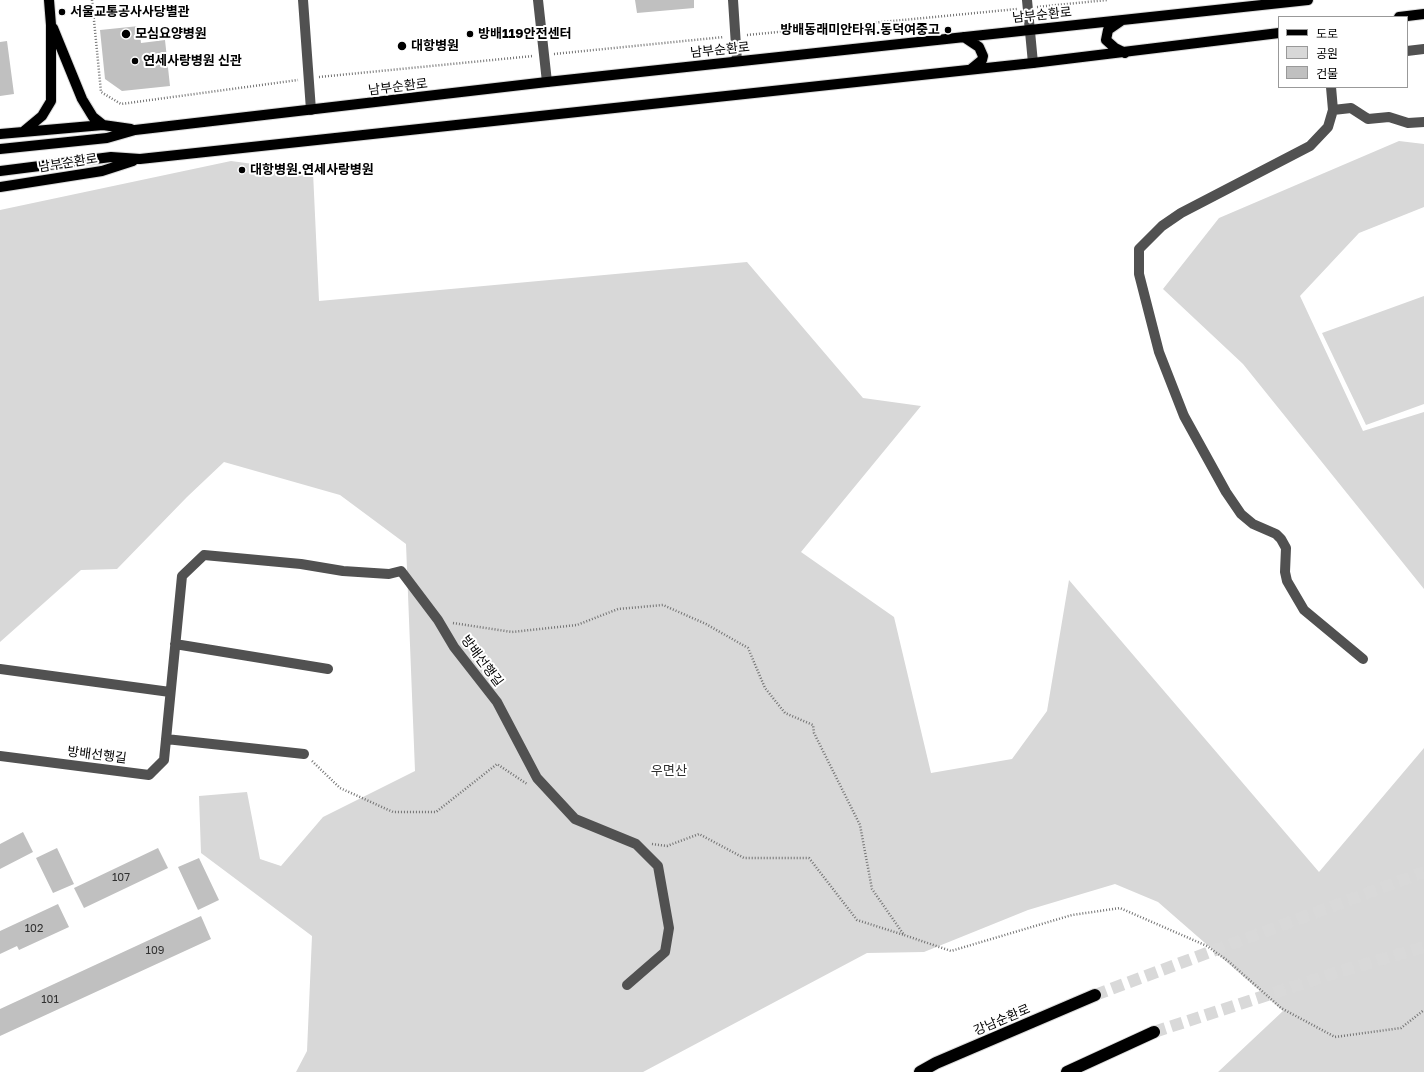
<!DOCTYPE html>
<meta charset="utf-8">
<style>
body{margin:0}
#map{position:relative;width:1424px;height:1072px;overflow:hidden;background:#fff;font-family:"Golos Text","Noto Sans KR",sans-serif}
canvas{display:block}
.legend{position:absolute;left:1278px;top:16px;width:130px;height:72px;box-sizing:border-box;background:#fff;border:1px solid #999;margin:0;padding:5px 7px;list-style:none;font-size:12px;color:#000}
.legend li{display:flex;align-items:center;gap:8px;height:20px}
.legend b{width:20px;border:1px solid #999}
</style>
<div id="map">
<canvas width="1424" height="1072"></canvas>
<ul class="legend">
<li><b style="height:5px;background:#000"></b>도로</li>
<li><b style="height:11px;background:#d8d8d8"></b>공원</li>
<li><b style="height:11px;background:#c0c0c0"></b>건물</li>
</ul>
</div>
<script>
const c = document.querySelector('canvas').getContext('2d');
c.lineJoin = 'round';
function fillPath(path, color) { c.fillStyle = color; c.fill(path, 'evenodd'); }
const poly = rows => new Path2D(rows.map(r => 'M' + r).join(''));
function strokePath(path, color, width, dash) { c.strokeStyle = color; c.lineWidth = width; c.lineCap = dash ? 'butt' : 'round'; c.setLineDash(dash || []); c.stroke(path); }
function write(font, color, halo, rows, align = 'center') {
  c.font = font + ' "Golos Text","Noto Sans KR",sans-serif'; c.lineWidth = 4; c.setLineDash([]); c.textBaseline = 'middle'; c.strokeStyle = halo; c.fillStyle = color; for (const [text, x, y, turn = 0] of rows) {
    c.save(); c.translate(x, y); c.rotate((+turn || 0) * Math.PI / 180); c.textAlign = isNaN(turn) ? turn : align; if (halo) c.strokeText(text, 0, 0); c.fillText(text, 0, 0); c.restore();
  }
}
const green = poly([
 [1399,141,1424,144,1424,207,1359,233,1300,296,1363,431,1424,412,1424,589,1243,364,1163,289,1219,218],
 [231,161,313,172,319,301,747,262,863,398,921,406,801,552,894,617,931,773,1012,759,1047,711,1069,580,1319,872,1424,748,1424,1072,1218,1072,1283,1011,1158,902,1115,884,1028,910,924,952,867,953,643,1072,296,1072,307,1051,312,936,201,853,199,796,247,792,260,859,281,866,323,817,415,771,406,544,340,495,224,462,187,497,117,569,81,570,0,642,0,210],
 [1424,296,1424,404,1366,425,1322,333]
]);
const building = poly([
 [635,0,694,0,694,8,637,13],
 [139,26,141,43,165,40,170,86,122,91,105,79,100,30],
 [7,41,14,94,0,96,0,42],
 [23,832,33,852,0,869,0,844],
 [57,848,74,884,53,893,36,858],
 [158,848,168,868,84,908,74,888],
 [199,858,219,900,198,910,178,867],
 [58,904,69,927,19,950,17,946,0,954,0,931],
 [201,916,211,939,0,1036,0,1009]
]);
const highwayTunnel = poly([
 [1095,995,1424,872],
 [1154,1032,1338,972,1424,947]
]);
const path = poly([
 [92,0,101,92,121,104,298,80],
 [1037,7,1107,0],
 [747,35,1017,9],
 [554,54,724,37],
 [319,77,533,56],
 [453,623,512,632,577,625,618,609,663,605,706,624,748,648,765,688,785,713,813,725,814,733,860,825,872,889,904,935,951,951,1072,915,1120,908,1207,946,1228,961,1281,1008,1335,1037,1401,1028,1424,1010],
 [312,761,340,788,393,812,436,812,497,764,527,784],
 [652,844,667,846,699,834,744,858,809,858,857,920,904,935]
]);
const minor = poly([
 [303,0,311,110],
 [538,0,547,82],
 [733,0,737,61],
 [1027,0,1033,63],
 [1407,51,1424,49],
 [1331,87,1333,110,1328,127,1310,146,1181,213,1162,226,1139,249,1139,274,1159,352,1184,416,1226,492,1241,514,1253,524,1276,534,1281,539,1286,548,1285,572,1287,581,1304,610,1363,659],
 [1333,110,1351,108,1368,119,1389,117,1408,123,1424,122],
 [175,644,328,669],
 [0,669,170,692],
 [166,739,304,754],
 [0,756,149,775,164,760,182,576,204,555,301,564,343,571,389,574,401,571,438,620,454,647,497,702,537,778,575,819,636,844,658,866,669,928,665,952,627,985]
]);
const major = poly([
 [1399,17,1424,14],
 [1121,21,1108,30,1106,40,1115,48,1125,53],
 [53,28,82,99,93,117,103,125],
 [964,37,979,47,983,56,982,60,971,69],
 [24,131,42,116,51,101,51,25,49,0],
 [0,134,103,125,131,129],
 [0,149,107,138,135,130,547,82,1308,0],
 [0,171,111,157,140,159,1033,63,1279,33],
 [0,187,102,171,133,161]
]);
const highway = poly([
 [920,1072,936,1063,1095,995],
 [1067,1072,1154,1032]
]);
const markers = [
 [62,12,4,"#000"],
 [948,30,4,"#000"],
 [126,34,5,"#000"],
 [470,34,4,"#000"],
 [402,46,5,"#000"],
 [135,61,4,"#000"],
 [242,170,4,"#000"]
];
const numberNames = [
 ["107",121,878],
 ["102",34,929],
 ["109",155,951],
 ["101",50,1000]
];
const poiNames = [
 ["서울교통공사사당별관",70,12],
 ["방배동래미안타워.동덕여중고",940,30,"right"],
 ["모심요양병원",135,34],
 ["방배119안전센터",478,34],
 ["대항병원",411,46],
 ["연세사랑병원 신관",143,61],
 ["대항병원.연세사랑병원",250,170]
];
const streetNames = [
 ["남부순환로",1042,15,-6],
 ["남부순환로",720,50,-6],
 ["남부순환로",398,87,-7],
 ["남부순환로",68,163,-9],
 ["방배선행길",482,661,53],
 ["방배선행길",97,755,7],
 ["강남순환로",1002,1020,-23]
];
const parkNames = [
 ["우면산",669,771]
];
fillPath(green, '#d8d8d8');
fillPath(building, '#c0c0c0');
strokePath(highwayTunnel, '#d9d9d9', 12, [12, 6]);
strokePath(major, '#dbdbdb', 12);
strokePath(highway, '#dbdbdb', 14);
strokePath(path, '#737373', 2.5, [1, 2]);
strokePath(minor, '#515151', 10);
strokePath(major, '#000', 10);
strokePath(highway, '#000', 12);
for (const [x, y, r, color] of markers) { const dot = new Path2D(); dot.arc(x, y, r, 0, 2 * Math.PI); c.fillStyle = color; c.fill(dot); strokePath(dot, '#fff', 1.5); }
write('11px', '#303030', null, numberNames);
write('bold 13px', '#000', '#fff', poiNames, 'left');
write('13px', '#000', '#fff', streetNames);
write('13px', '#2f2f2f', '#fff', parkNames);
</script>
